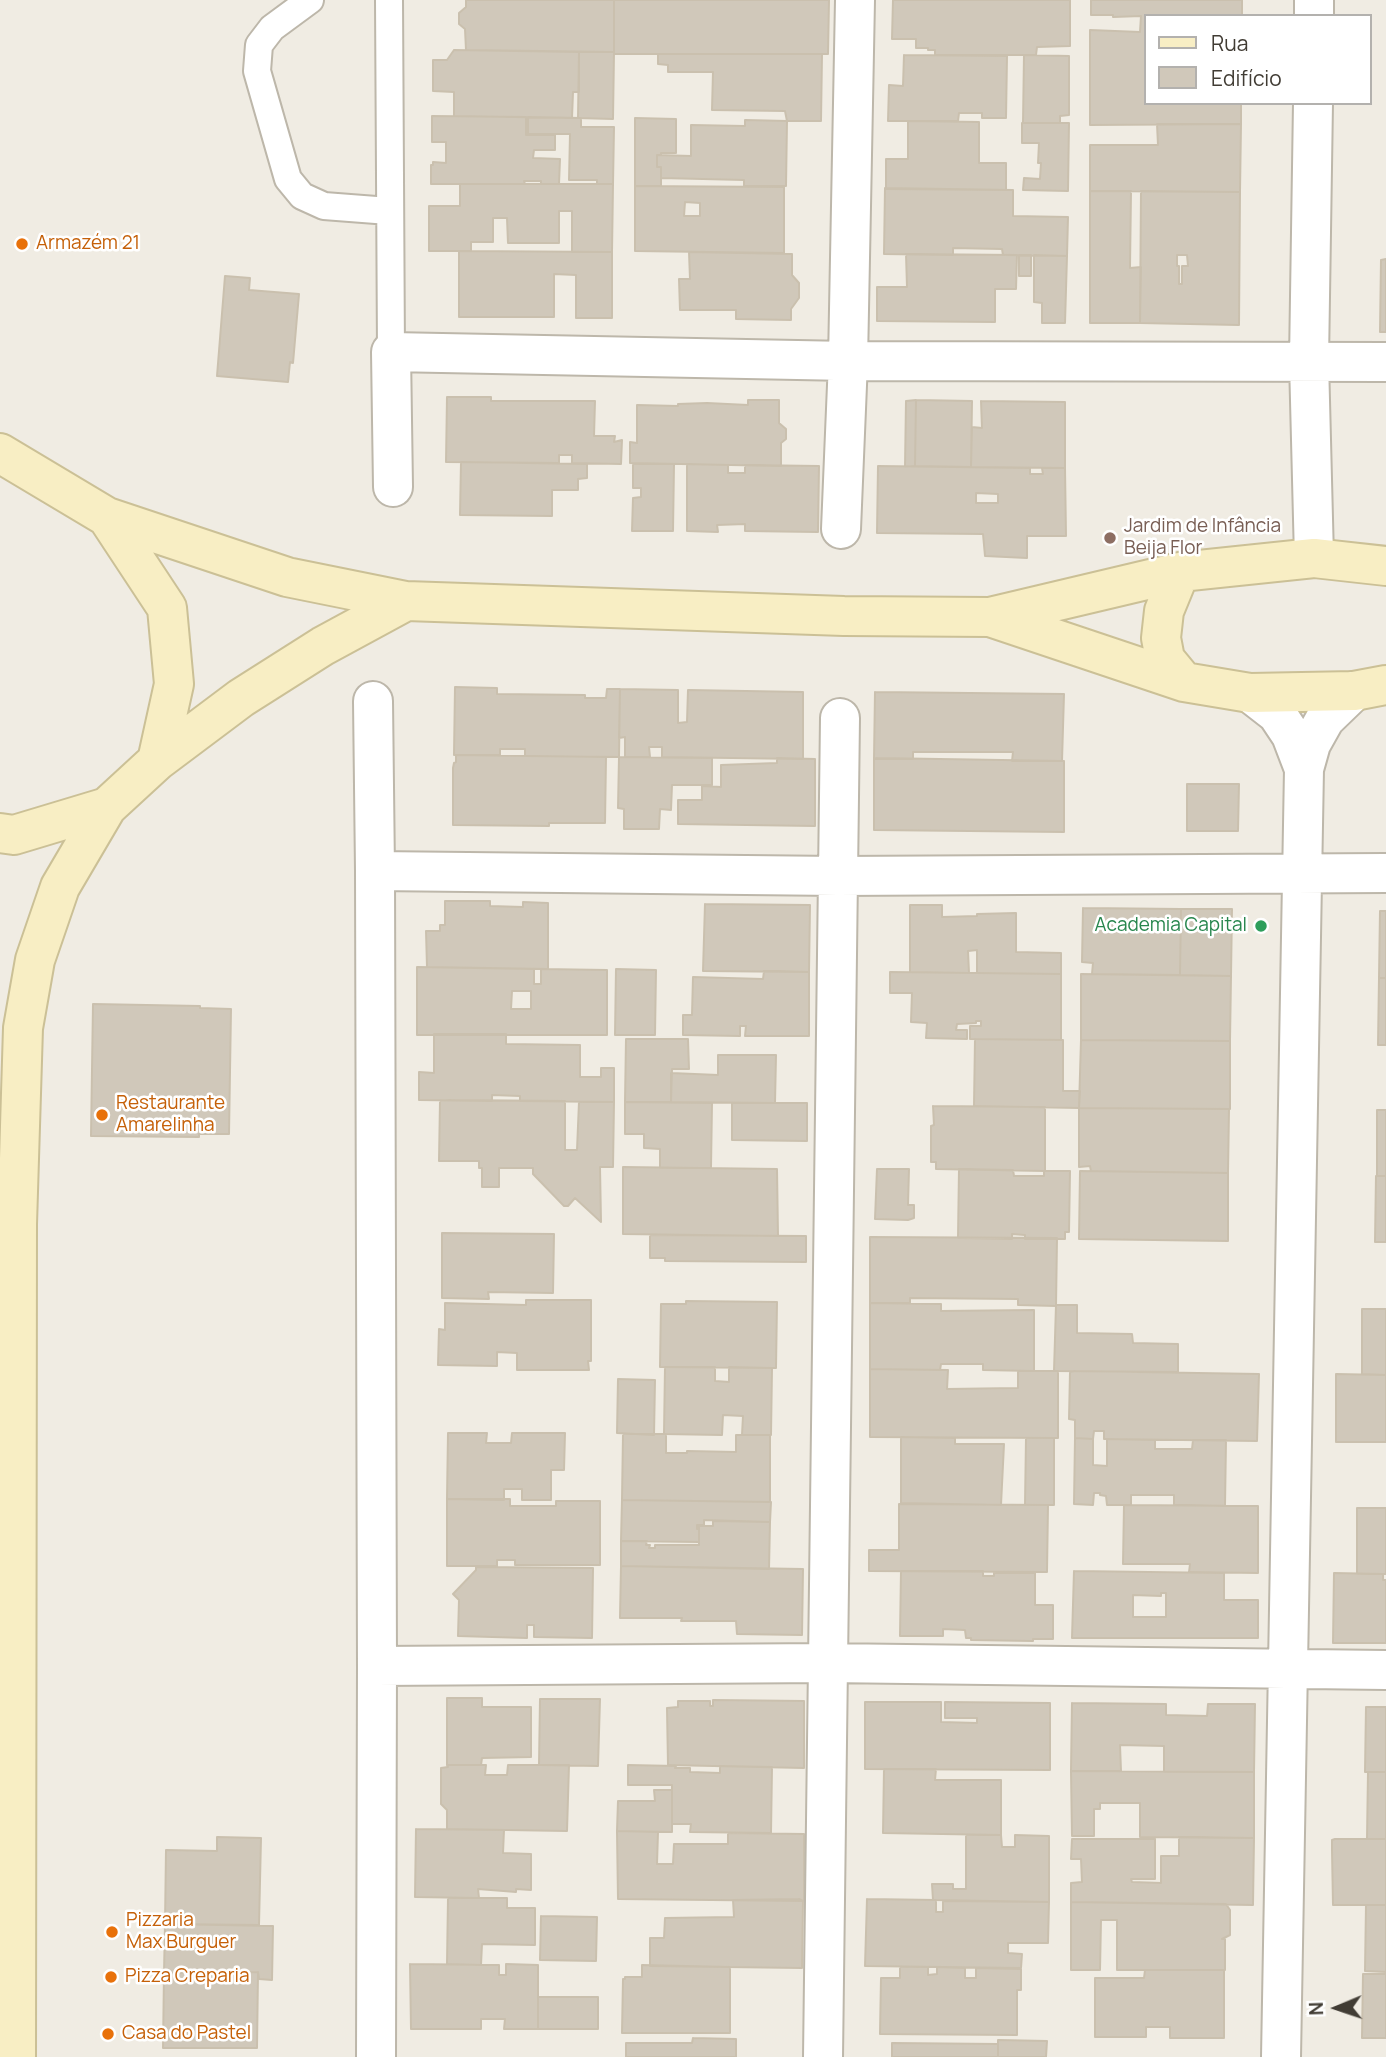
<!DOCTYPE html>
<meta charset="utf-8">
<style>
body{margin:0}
#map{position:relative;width:1386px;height:2057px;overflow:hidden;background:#f0ece3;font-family:Manrope,sans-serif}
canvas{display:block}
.legend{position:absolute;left:1144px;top:14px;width:228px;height:91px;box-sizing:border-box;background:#fff;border:2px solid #b3b1ae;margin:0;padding:9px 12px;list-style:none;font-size:21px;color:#413c34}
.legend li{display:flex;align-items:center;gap:14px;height:35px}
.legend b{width:35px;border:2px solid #b3b1ae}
.north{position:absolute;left:1302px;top:1973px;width:70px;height:70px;-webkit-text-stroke:5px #fff;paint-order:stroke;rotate:268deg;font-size:19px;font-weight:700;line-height:28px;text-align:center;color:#413c34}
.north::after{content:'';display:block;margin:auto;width:24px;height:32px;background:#413c34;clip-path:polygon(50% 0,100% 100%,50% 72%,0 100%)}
</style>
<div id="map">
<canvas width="1386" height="2057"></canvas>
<ul class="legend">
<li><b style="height:9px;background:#f8eec4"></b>Rua</li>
<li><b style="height:19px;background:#d0c8ba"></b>Edifício</li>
</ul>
<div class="north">N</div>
</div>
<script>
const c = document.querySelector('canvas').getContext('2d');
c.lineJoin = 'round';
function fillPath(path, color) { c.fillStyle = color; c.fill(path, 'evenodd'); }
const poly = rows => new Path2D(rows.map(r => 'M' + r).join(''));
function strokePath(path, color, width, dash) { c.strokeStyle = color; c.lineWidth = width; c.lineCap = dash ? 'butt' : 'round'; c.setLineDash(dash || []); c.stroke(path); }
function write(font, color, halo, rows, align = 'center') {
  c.font = font + ' Manrope,sans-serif'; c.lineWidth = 5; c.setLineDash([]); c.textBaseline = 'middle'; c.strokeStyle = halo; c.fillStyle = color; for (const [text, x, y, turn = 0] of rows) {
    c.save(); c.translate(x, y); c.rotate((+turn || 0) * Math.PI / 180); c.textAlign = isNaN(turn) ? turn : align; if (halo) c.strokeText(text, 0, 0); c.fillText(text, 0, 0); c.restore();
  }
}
const building = poly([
 [466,0,614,0,614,52,466,50,465,29,459,24,459,13,466,7,466,0],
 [614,0,829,0,828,54,614,54,614,0],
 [893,0,1070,0,1070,46,1037,47,1036,55,935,55,935,50,928,50,928,48,916,48,916,39,892,39,893,0],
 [1091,0,1242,0,1242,16,1146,16,1146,103,1241,103,1241,124,1090,125,1090,30,1140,32,1141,16,1113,17,1113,15,1091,15,1091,0],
 [454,50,579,52,579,92,573,92,572,118,454,116,454,92,433,91,433,60,447,60,454,50],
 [579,52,614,52,613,119,578,118,579,52],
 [658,54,822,54,821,121,787,121,785,111,712,110,713,72,668,72,668,65,658,64,658,54],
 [904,55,1007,56,1006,118,982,118,982,113,959,113,958,121,888,121,889,85,903,86,904,55],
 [1024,55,1069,56,1069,115,1060,116,1060,123,1023,123,1024,55],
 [432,116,526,117,526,135,555,135,555,150,534,150,533,158,560,159,559,184,541,184,541,181,524,181,525,184,431,184,431,165,433,165,433,162,446,163,446,142,432,142,432,116],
 [528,117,581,118,581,127,614,127,613,184,597,184,597,180,569,180,570,134,528,134,528,117],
 [635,118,676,119,676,153,661,153,661,155,657,155,657,167,661,167,661,186,635,186,635,118],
 [745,120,787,121,786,186,744,186,744,180,661,178,661,167,657,167,657,155,691,156,691,125,745,126,745,120],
 [908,121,979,122,979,163,1006,163,1006,190,886,189,886,159,908,159,908,121],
 [1022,123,1069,123,1068,191,1023,190,1024,178,1040,179,1041,163,1038,163,1039,143,1022,143,1022,123],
 [1157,124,1241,124,1240,192,1090,191,1090,145,1158,145,1157,124],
 [460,184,613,184,612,252,572,252,572,211,559,211,559,243,508,243,507,218,493,218,493,242,471,242,471,251,429,251,429,206,460,206,460,184],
 [635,186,784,187,784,253,635,251,635,186],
 [685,202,700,203,700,216,684,216,685,202],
 [885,188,1013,190,1013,216,1068,217,1067,256,1003,255,1002,249,953,248,953,255,884,254,885,188],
 [1090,191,1131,191,1130,268,1141,267,1140,323,1090,323,1090,191],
 [1141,191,1240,192,1239,325,1140,323,1141,191],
 [1177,255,1187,255,1188,266,1182,266,1182,284,1179,284,1179,266,1177,266,1177,255],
 [459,251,612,252,612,318,576,318,576,275,554,274,554,317,459,317,459,251],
 [689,252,792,254,792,275,799,283,799,298,791,309,791,320,736,319,736,310,680,310,679,279,690,279,689,252],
 [906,254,1017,255,1016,289,995,289,995,322,877,321,877,287,907,287,906,254],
 [1019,255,1031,255,1031,276,1019,276,1019,255],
 [1034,255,1067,256,1065,323,1042,323,1042,303,1034,302,1034,255],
 [1386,259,1386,332,1380,332,1381,260,1386,259],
 [225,276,250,278,249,290,299,294,293,363,290,362,288,382,217,376,225,276],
 [447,397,491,397,491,401,595,401,594,436,615,436,614,442,622,440,621,464,572,463,572,455,559,455,559,463,446,462,447,397],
 [748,400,779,400,779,423,786,429,786,439,781,443,781,466,630,463,630,442,637,443,637,405,678,406,678,404,707,403,748,405,748,400],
 [916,400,915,466,905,467,906,401,916,400],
 [916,400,972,401,971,467,915,466,916,400],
 [981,401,1065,402,1065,468,971,467,972,427,982,428,981,401],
 [461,462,587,464,587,478,578,479,578,490,552,490,552,516,460,515,461,462],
 [633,464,674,464,673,531,632,531,633,498,641,497,641,488,633,488,633,464],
 [687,464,728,465,728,473,745,473,745,465,819,466,818,532,745,531,745,524,717,525,718,532,687,531,687,464],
 [878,466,1030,468,1030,474,1043,474,1042,468,1065,468,1066,536,1027,536,1027,558,985,556,983,534,877,533,878,466],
 [976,493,998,494,998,503,976,503,976,493],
 [455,687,497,688,497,694,585,695,585,698,606,698,607,689,620,689,619,757,525,756,525,749,500,749,500,755,454,755,455,687],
 [620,689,678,690,678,723,687,722,688,690,803,692,803,759,662,757,662,747,649,747,650,757,625,757,625,737,619,738,620,689],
 [875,692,1064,694,1062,761,1012,761,1013,752,913,752,913,759,874,759,875,692],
 [456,755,606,757,605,823,549,823,549,826,453,825,453,768,454,763,456,762,456,755],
 [619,757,712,758,712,785,672,785,671,810,660,809,659,829,624,829,624,809,618,808,619,757],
 [777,758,815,759,815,826,678,824,678,800,702,800,702,786,721,787,721,765,777,763,777,758],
 [877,758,1064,761,1064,832,874,830,874,759,877,758],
 [1187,784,1239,784,1238,831,1187,831,1187,784],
 [445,901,490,901,490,906,523,907,523,902,548,903,548,969,427,967,426,931,440,931,440,925,445,925,445,901],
 [705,904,810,905,809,972,703,971,705,904],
 [910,905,942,905,942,917,977,916,977,914,1016,913,1016,952,1061,953,1061,974,977,973,977,950,968,951,969,973,910,972,910,905],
 [1083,908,1181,909,1180,975,1092,974,1093,963,1082,962,1083,908],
 [1181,909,1232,909,1231,976,1180,975,1181,909],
 [1380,911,1386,911,1386,978,1379,978,1380,911],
 [417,967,534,969,534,984,541,984,541,969,607,970,607,1035,417,1035,417,967],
 [512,991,531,991,531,1009,511,1009,512,991],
 [616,969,656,970,655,1035,615,1035,616,969],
 [764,971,809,972,809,1036,745,1036,746,1026,740,1026,740,1036,683,1035,683,1015,692,1015,693,977,763,979,764,971],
 [890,972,1061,974,1061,1040,970,1039,970,1026,981,1026,981,1021,976,1021,976,1023,957,1024,956,1030,967,1030,967,1039,926,1038,927,1023,911,1022,912,993,890,993,890,972],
 [1081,974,1231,976,1230,1041,1081,1040,1081,974],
 [1379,978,1386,978,1386,1045,1378,1045,1379,978],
 [93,1004,200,1006,200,1008,231,1009,229,1134,199,1134,199,1137,91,1136,93,1004],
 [434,1034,506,1034,506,1044,580,1045,580,1077,601,1077,601,1068,614,1068,614,1102,520,1101,520,1096,492,1095,492,1101,419,1100,419,1072,434,1073,434,1034],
 [626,1039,688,1039,689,1069,672,1069,671,1102,625,1102,626,1039],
 [975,1039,1063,1040,1063,1091,1080,1091,1079,1108,974,1106,975,1039],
 [1081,1040,1230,1041,1230,1109,1079,1108,1081,1040],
 [718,1055,776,1055,775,1103,671,1102,671,1073,718,1075,718,1055],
 [451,1100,565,1101,565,1150,577,1150,579,1102,614,1102,613,1167,600,1167,601,1222,575,1198,568,1206,564,1206,533,1174,533,1168,499,1168,499,1187,482,1187,482,1168,479,1168,479,1161,439,1161,440,1101,451,1100],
 [625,1102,712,1103,711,1168,660,1168,660,1149,644,1148,644,1134,625,1134,625,1102],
 [732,1103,807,1103,807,1141,732,1140,732,1103],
 [933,1106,1045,1107,1045,1171,936,1169,936,1162,931,1162,931,1126,934,1125,933,1106],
 [1079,1108,1229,1109,1228,1173,1091,1171,1090,1166,1079,1167,1079,1108],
 [1377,1110,1386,1110,1386,1176,1377,1176,1377,1110],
 [623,1167,777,1169,778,1236,623,1234,623,1167],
 [877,1169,909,1169,908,1205,914,1205,914,1218,908,1220,875,1219,877,1169],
 [959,1169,1013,1170,1014,1176,1044,1176,1044,1171,1070,1171,1069,1232,1065,1232,1065,1239,1025,1239,1025,1235,1012,1234,1012,1239,958,1238,959,1169],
 [1080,1171,1228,1173,1228,1241,1079,1239,1080,1171],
 [1376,1176,1386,1176,1386,1242,1375,1242,1376,1176],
 [442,1233,554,1234,553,1293,488,1292,489,1299,442,1298,442,1233],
 [650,1235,806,1236,806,1262,665,1261,665,1258,650,1258,650,1235],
 [870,1237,1057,1238,1056,1306,1018,1305,1018,1299,910,1298,910,1303,870,1303,870,1237],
 [526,1300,591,1300,591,1361,588,1361,589,1370,517,1370,517,1353,497,1352,497,1366,438,1365,439,1329,445,1330,445,1303,526,1305,526,1300],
 [686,1301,777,1302,776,1368,660,1367,661,1304,686,1304,686,1301],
 [870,1303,941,1304,941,1311,1034,1310,1034,1371,983,1370,983,1364,941,1364,940,1370,870,1369,870,1303],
 [1056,1305,1077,1305,1077,1333,1132,1334,1133,1343,1178,1344,1178,1372,1054,1371,1056,1305],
 [1362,1309,1386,1309,1386,1375,1362,1374,1362,1309],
 [665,1367,715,1367,715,1381,729,1382,729,1367,772,1368,771,1435,742,1435,743,1416,723,1415,722,1435,664,1434,665,1367],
 [870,1369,948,1370,947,1389,1018,1388,1018,1371,1058,1371,1058,1438,870,1437,870,1369],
 [1075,1371,1259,1374,1257,1441,1107,1439,1104,1439,1104,1431,1094,1431,1093,1439,1075,1438,1075,1420,1069,1419,1070,1372,1075,1371],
 [1336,1374,1386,1375,1386,1442,1336,1442,1336,1374],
 [618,1379,655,1380,654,1435,617,1433,618,1379],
 [448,1433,487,1433,486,1443,511,1443,512,1433,565,1433,564,1470,551,1470,551,1500,522,1500,522,1489,504,1489,504,1500,447,1499,448,1433],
 [623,1434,666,1434,666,1453,687,1453,687,1451,736,1452,736,1435,770,1435,770,1502,622,1500,623,1434],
 [901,1437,955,1438,955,1444,1004,1444,1001,1505,901,1503,901,1437],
 [1026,1438,1054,1438,1054,1505,1025,1505,1026,1438],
 [1075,1438,1093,1439,1093,1465,1107,1466,1107,1439,1155,1440,1155,1449,1192,1449,1193,1440,1226,1440,1225,1506,1174,1505,1174,1495,1131,1495,1131,1505,1107,1505,1106,1496,1100,1495,1100,1493,1094,1493,1093,1505,1074,1504,1075,1438],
 [447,1499,510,1499,510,1506,556,1506,556,1501,600,1501,600,1565,515,1565,515,1560,497,1560,497,1566,447,1566,447,1499],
 [622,1500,771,1502,770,1522,704,1520,704,1525,697,1525,697,1529,699,1529,699,1542,621,1541,622,1500],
 [899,1504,1048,1505,1047,1572,869,1571,869,1550,899,1550,899,1504],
 [1124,1505,1258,1506,1258,1573,1189,1572,1190,1564,1123,1564,1124,1505],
 [1357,1508,1386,1508,1386,1574,1357,1574,1357,1508],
 [713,1521,770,1522,769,1569,621,1566,621,1541,647,1541,646,1545,650,1545,649,1548,655,1548,655,1545,699,1545,699,1526,713,1526,713,1521],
 [621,1566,803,1569,802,1635,737,1634,736,1621,681,1621,682,1618,620,1618,621,1566],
 [476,1567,593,1568,592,1638,534,1637,534,1625,527,1625,527,1638,458,1636,459,1600,453,1594,476,1570,476,1567],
 [901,1571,983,1571,983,1576,994,1576,994,1573,1035,1573,1035,1605,1053,1605,1053,1639,1033,1639,1033,1641,971,1640,971,1638,966,1638,965,1630,943,1629,943,1636,900,1636,901,1571],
 [1074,1571,1224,1573,1224,1600,1258,1600,1258,1638,1072,1638,1074,1571],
 [1161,1593,1166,1593,1166,1617,1133,1617,1133,1595,1161,1596,1161,1593],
 [1334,1573,1383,1574,1383,1580,1386,1580,1386,1643,1333,1643,1334,1573],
 [447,1698,482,1698,482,1707,531,1707,531,1757,482,1758,481,1765,447,1765,447,1698],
 [540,1699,600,1699,598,1766,539,1765,540,1699],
 [713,1700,804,1701,804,1768,668,1765,667,1708,678,1707,678,1701,710,1701,710,1706,713,1706,713,1700],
 [865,1702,941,1702,941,1722,977,1723,977,1718,945,1718,945,1702,1050,1703,1050,1770,865,1769,865,1702],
 [1072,1703,1166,1704,1166,1715,1207,1716,1208,1704,1255,1704,1254,1772,1164,1772,1164,1746,1120,1745,1121,1771,1071,1771,1072,1703],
 [1366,1707,1386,1707,1386,1772,1365,1772,1366,1707],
 [447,1765,486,1765,485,1775,507,1775,508,1765,569,1765,567,1831,447,1829,447,1810,441,1804,441,1768,448,1767,447,1765],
 [628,1765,676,1766,675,1768,690,1768,690,1772,720,1773,720,1766,772,1767,771,1833,690,1832,691,1824,672,1824,672,1785,628,1785,628,1765],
 [884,1769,936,1769,935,1780,1001,1780,1001,1835,883,1833,884,1769],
 [1071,1771,1254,1772,1254,1838,1140,1837,1140,1803,1100,1803,1100,1809,1094,1809,1094,1836,1072,1836,1071,1771],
 [1368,1772,1386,1772,1386,1839,1367,1839,1368,1772],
 [654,1790,672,1790,672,1832,617,1831,618,1801,655,1801,654,1790],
 [416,1829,504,1830,503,1853,531,1854,531,1890,516,1889,516,1892,478,1889,479,1898,415,1897,416,1829],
 [617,1831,658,1832,657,1864,673,1864,674,1844,728,1844,728,1833,804,1834,804,1901,618,1899,617,1831],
 [966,1835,1001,1835,1002,1847,1015,1847,1015,1835,1049,1836,1049,1902,933,1900,932,1884,953,1884,953,1889,966,1889,966,1835],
 [217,1837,261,1838,259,1925,165,1924,166,1850,217,1851,217,1837],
 [1179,1837,1254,1838,1253,1905,1071,1902,1071,1883,1082,1882,1081,1859,1071,1859,1072,1839,1155,1839,1155,1879,1131,1879,1132,1882,1161,1883,1161,1856,1179,1856,1179,1837],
 [1335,1839,1386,1839,1386,1905,1333,1905,1332,1850,1332,1840,1335,1839],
 [448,1898,507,1898,507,1908,535,1908,535,1945,482,1944,481,1965,447,1964,448,1898],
 [799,1899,803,1901,802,1968,650,1966,650,1938,664,1938,665,1918,734,1917,733,1900,799,1899],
 [867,1899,936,1900,936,1912,943,1912,943,1901,1049,1902,1048,1943,1008,1943,1008,1953,1022,1954,1021,1968,865,1966,867,1899],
 [1071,1902,1226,1904,1230,1910,1230,1935,1222,1939,1225,1939,1225,1970,1117,1970,1117,1920,1101,1920,1100,1970,1071,1970,1071,1902],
 [1366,1905,1386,1905,1386,1972,1365,1971,1366,1905],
 [541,1916,597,1917,596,1961,540,1960,541,1916],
 [165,1924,273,1926,272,1980,259,1979,258,1972,164,1973,165,1924],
 [410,1964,499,1965,499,1975,506,1975,506,1964,538,1965,538,2029,504,2029,505,2019,481,2019,481,2029,411,2029,410,1964],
 [642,1965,730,1967,730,2033,622,2033,623,1979,625,1979,625,1977,642,1977,642,1965],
 [900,1967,928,1967,928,1975,937,1974,937,1967,965,1968,965,1978,976,1978,976,1968,1021,1969,1021,1990,1017,1990,1017,2035,880,2034,881,1978,900,1978,900,1967],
 [1145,1970,1224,1970,1224,2038,1170,2038,1170,2027,1146,2027,1146,2037,1095,2037,1095,1978,1144,1978,1145,1970],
 [258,1972,257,2048,163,2048,164,1973,258,1972],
 [1363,1974,1386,1974,1386,2038,1362,2038,1363,1974],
 [538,1997,598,1997,598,2029,538,2029,538,1997],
 [693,2038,736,2039,736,2057,626,2057,626,2043,692,2043,693,2038],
 [998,2040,1047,2041,1046,2057,998,2057,998,2040],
 [892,2043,998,2044,998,2057,892,2057,892,2043]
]);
const lane = poly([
 [310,0,272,28,259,45,257,71,288,179,302,196,324,206,389,211],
 [389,0,391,352]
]);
const street = poly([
 [1314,16,1314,0],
 [1313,103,1309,361,1314,558],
 [393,487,391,352,848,361,1386,362],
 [841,529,848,361,855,0],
 [1250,693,1277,714,1291,735,1304,769],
 [373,701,375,871,377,1666,376,2057],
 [375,871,838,876,1386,873],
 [377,1666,827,1663,1386,1670],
 [823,2057,840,718],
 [1281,2057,1304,769,1311,744,1325,719,1354,691]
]);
const secondary = poly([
 [0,453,107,517,167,608,174,684,157,761,107,807,14,835,0,833],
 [107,517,287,577,406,601,844,616,990,617,1180,572,1314,558,1386,566],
 [1180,572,1164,611,1161,638,1165,659,1184,682],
 [990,617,1184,682,1250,693,1354,691,1386,685],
 [157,761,241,698,323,646,406,601],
 [16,2057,17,1224,23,1028,35,960,60,887,107,807]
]);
const markers = [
 [22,244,7,"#e8710a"],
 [1110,538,7,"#8d6e63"],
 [1261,926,7,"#2e9e5b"],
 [102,1115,7,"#e8710a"],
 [112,1932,7,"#e8710a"],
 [111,1977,7,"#e8710a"],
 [108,2034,7,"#e8710a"]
];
const foodNames = [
 ["Armazém 21",36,244],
 ["Restaurante",116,1104],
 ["Amarelinha",116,1126],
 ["Pizzaria",126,1921],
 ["Max Burguer",126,1943],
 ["Pizza Creparia",125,1977],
 ["Casa do Pastel",122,2034]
];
const educationNames = [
 ["Jardim de Infância",1124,527],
 ["Beija Flor",1124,549]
];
const leisureNames = [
 ["Academia Capital",1247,926]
];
fillPath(building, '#d0c8ba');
strokePath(building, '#cac0ae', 2);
strokePath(lane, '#bdb7aa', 30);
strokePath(street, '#bdb7aa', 42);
strokePath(secondary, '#cbc096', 42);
strokePath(lane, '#fff', 26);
strokePath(street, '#fff', 38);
strokePath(secondary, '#f8eec4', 38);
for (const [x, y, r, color] of markers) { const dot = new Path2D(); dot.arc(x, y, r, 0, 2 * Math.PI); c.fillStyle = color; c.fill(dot); strokePath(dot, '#fff', 2.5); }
write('19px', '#c56008', '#fff', foodNames, 'left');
write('19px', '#785e54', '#fff', educationNames, 'left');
write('19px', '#27864d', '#fff', leisureNames, 'right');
</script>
